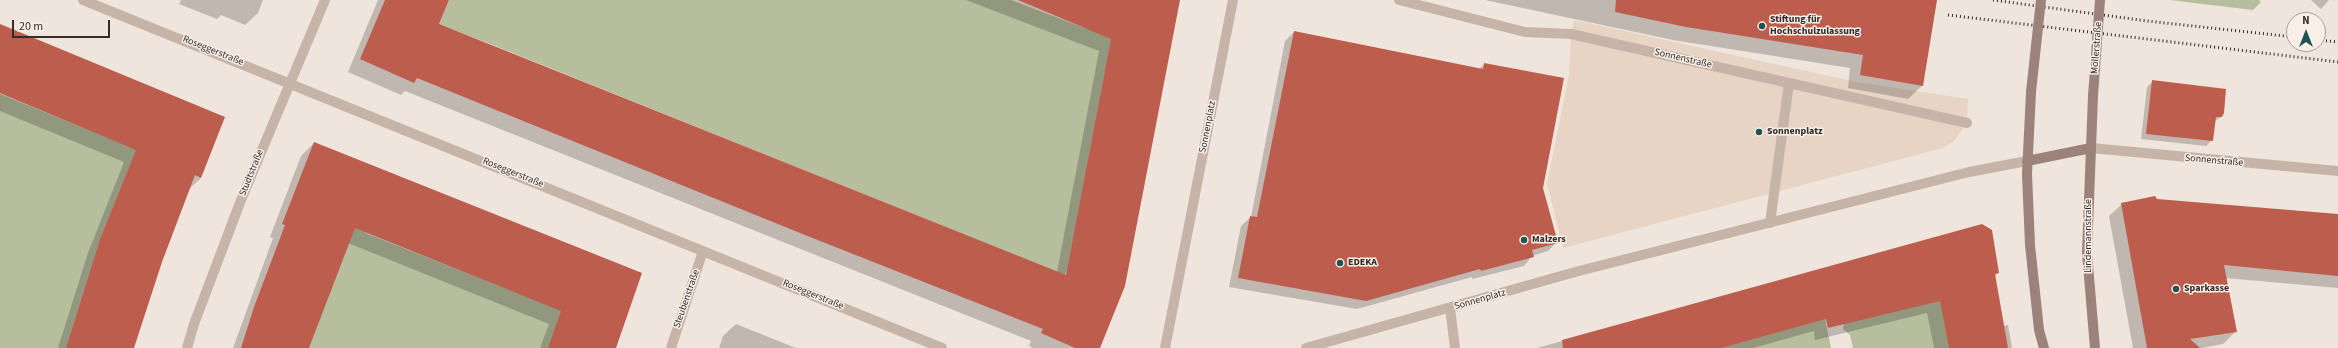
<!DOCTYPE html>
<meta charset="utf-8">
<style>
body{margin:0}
#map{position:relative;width:2338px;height:348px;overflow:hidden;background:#f0e5dc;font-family:"Source Sans 3",sans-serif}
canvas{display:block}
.north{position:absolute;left:2286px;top:12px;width:40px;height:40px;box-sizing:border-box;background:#f8efe8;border:1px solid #aaa19b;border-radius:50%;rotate:0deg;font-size:11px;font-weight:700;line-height:16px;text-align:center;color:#352b28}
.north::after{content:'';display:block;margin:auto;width:14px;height:18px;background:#215352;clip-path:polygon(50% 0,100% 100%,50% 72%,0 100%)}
.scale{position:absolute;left:12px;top:20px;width:98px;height:18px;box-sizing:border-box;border:2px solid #352b28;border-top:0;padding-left:5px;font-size:12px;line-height:14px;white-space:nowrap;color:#352b28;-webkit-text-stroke:3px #f8efe8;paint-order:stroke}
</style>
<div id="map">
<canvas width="2338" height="348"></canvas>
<div class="north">N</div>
<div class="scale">20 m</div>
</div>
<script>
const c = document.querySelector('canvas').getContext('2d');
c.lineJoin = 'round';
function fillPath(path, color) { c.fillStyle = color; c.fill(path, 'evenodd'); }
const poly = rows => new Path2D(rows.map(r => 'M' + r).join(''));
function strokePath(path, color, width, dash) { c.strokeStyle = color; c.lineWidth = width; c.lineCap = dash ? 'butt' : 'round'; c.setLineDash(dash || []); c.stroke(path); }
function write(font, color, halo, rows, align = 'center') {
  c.font = font + ' "Source Sans 3",sans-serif'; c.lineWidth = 3; c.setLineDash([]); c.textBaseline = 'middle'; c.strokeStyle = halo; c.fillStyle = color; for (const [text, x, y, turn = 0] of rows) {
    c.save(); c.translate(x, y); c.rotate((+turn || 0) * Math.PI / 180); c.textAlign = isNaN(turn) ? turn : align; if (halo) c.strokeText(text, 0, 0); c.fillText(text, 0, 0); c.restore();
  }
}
const green = poly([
 [449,0,1011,0,1087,29,1115,19,1068,266,1057,297,977,240,488,43,456,31,447,53,430,46],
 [2170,0,2259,0,2261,2,2253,10],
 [0,94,157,158,129,168,100,239,66,348,0,348],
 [356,215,370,221,365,233,573,315,548,348,309,348],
 [1936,276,1949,348,1853,348,1850,335,1843,329,1845,320],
 [1825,319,1831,348,1722,348]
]);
const plaza = poly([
 [1574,20,1857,82,1968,99,1967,123,1954,141,1943,148,1563,248,1547,184,1569,75,1571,34]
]);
const shadow = poly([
 [181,0,263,0,258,13,245,25,221,15,217,19,179,4],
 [378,0,448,0,438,25,1057,272,1099,51,966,0,1179,0,1099,348,1033,348,1029,346,1031,341,405,91,401,95,348,72],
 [1485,0,1936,0,1922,86,1908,99,1848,88,1850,68,1673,40],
 [2311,0,2329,0,2321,9],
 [0,25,201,178,188,190,161,261,133,348,58,348,88,253,124,162,0,111],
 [1294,32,1479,69,1485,64,1542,188,1557,242,1548,251,1532,256,1524,266,1472,279,1472,277,1357,309,1229,287,1241,226,1251,217,1285,41],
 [2152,82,2221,117,2214,122,2212,140,2206,146,2141,139,2147,87],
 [314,143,641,274,615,348,540,348,549,324,348,243,308,348,233,348,273,238,270,237,301,156],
 [2156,200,2338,216,2338,288,2225,278,2236,331,2223,344,2202,348,2133,348,2109,216,2122,204],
 [1982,225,1998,273,1994,277,2003,326,2008,325,2012,348,1934,348,1927,313,1815,340,1814,331,1753,348,1537,348],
 [736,324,796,348,719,348,723,336]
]);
const building = poly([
 [385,0,449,0,439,24,1066,275,1111,39,1018,0,1180,0,1125,286,1100,348,1075,348,1041,333,1043,329,805,235,417,78,414,83,360,59],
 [1616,0,1937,0,1923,86,1860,75,1863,55,1686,27,1615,12],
 [0,24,225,117,201,178,195,175,162,262,134,348,66,348,100,239,136,150,0,93],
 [1294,31,1483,69,1484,63,1564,78,1543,188,1558,243,1532,250,1534,257,1481,271,1480,269,1366,301,1238,278,1250,216,1257,217],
 [2152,80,2226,89,2224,113,2222,117,2216,117,2213,141,2146,134],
 [314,142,642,273,616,348,548,348,561,311,355,228,309,348,241,348,254,307,285,225,282,224],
 [2155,196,2157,199,2338,214,2338,276,2224,265,2237,332,2190,339,2200,348,2147,348,2121,203],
 [1982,224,1992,230,1999,273,1995,274,2008,348,1949,348,1940,301,1828,328,1826,319,1722,348,1563,348,1562,340]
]);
const lane = poly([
 [1571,34,1967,123],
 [1770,223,1789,83]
]);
const street = poly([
 [83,0,942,348],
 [1399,0,1525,32,1571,34],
 [2091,148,2338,171],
 [1450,308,1455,348],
 [187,348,194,324,241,200,325,0],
 [671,348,703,251],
 [1165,348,1233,0],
 [1306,348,1575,272,1969,172,2027,161]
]);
const secondary = poly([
 [2031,92,2027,174,2030,245,2039,330,2044,348],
 [2093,96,2087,253,2095,348],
 [2027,161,2091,148]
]);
const rail = poly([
 [1993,0,2147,21,2294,37],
 [1948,15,2338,62],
 [2318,40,2338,42]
]);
const secondaryBridge = poly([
 [2031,92,2041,0],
 [2093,96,2100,0]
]);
const markers = [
 [1762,26,4,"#215352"],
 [1759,132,4,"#215352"],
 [1524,240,4,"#215352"],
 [1340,263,4,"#215352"],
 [2176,289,4,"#215352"]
];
const poiNames = [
 ["Stiftung für",1770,20],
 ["Hochschulzulassung",1770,32],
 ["Sonnenplatz",1767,132],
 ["Malzers",1532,240],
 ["EDEKA",1348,263],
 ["Sparkasse",2184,289]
];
const streetNames = [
 ["Möllerstraße",2097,48,-86],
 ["Roseggerstraße",213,51,22],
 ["Sonnenstraße",1683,59,13],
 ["Sonnenplatz",1208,127,-79],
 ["Sonnenstraße",2214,161,5],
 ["Studtstraße",252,173,-68],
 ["Roseggerstraße",513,173,22],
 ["Lindemannstraße",2089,236,-90],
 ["Roseggerstraße",813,295,22],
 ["Steubenstraße",687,299,-71],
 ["Sonnenplatz",1480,300,-16]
];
fillPath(green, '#b6be9d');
fillPath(plaza, '#e7d4c4');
fillPath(shadow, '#0003');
fillPath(building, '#bd5d4d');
strokePath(lane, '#c7b4a9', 10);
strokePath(street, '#c7b4a9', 10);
strokePath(secondary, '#9b837b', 10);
strokePath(rail, '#352b28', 3, [1, 3]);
strokePath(secondaryBridge, '#9b837b', 10);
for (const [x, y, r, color] of markers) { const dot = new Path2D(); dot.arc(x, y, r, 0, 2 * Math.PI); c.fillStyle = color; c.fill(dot); strokePath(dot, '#f8efe8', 1.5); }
write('bold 10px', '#352b28', '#f8efe8', poiNames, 'left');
write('10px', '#352b28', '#f8efe8', streetNames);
</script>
